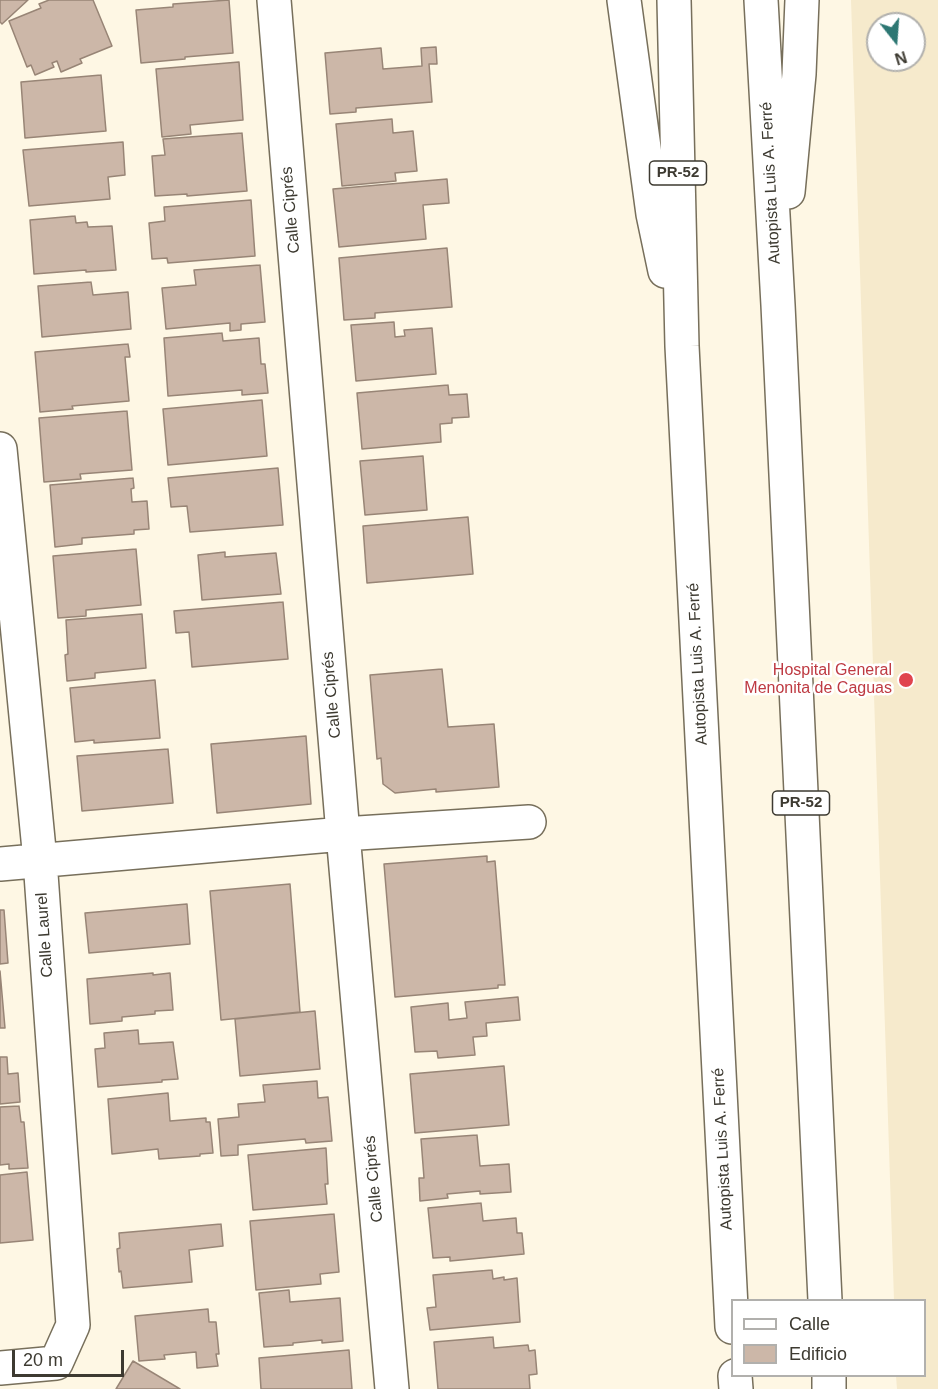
<!DOCTYPE html>
<meta charset="utf-8">
<style>
body{margin:0}
#map{position:relative;width:938px;height:1389px;overflow:hidden;background:#fef7e4;font-family:Helvetica,sans-serif}
canvas{display:block}
.legend{position:absolute;left:731px;top:1299px;width:195px;height:78px;box-sizing:border-box;background:#fff;border:2px solid #b1b0ad;margin:0;padding:8px 10px;list-style:none;font-size:18px;color:#3d3a31}
.legend li{display:flex;align-items:center;gap:12px;height:30px}
.legend b{width:30px;border:2px solid #b1b0ad}
.north{position:absolute;left:866px;top:12px;width:60px;height:60px;box-sizing:border-box;background:#fff;border:2px solid #b1b0ad;border-radius:50%;rotate:163deg;font-size:16px;font-weight:700;line-height:24px;text-align:center;color:#3d3a31}
.north::after{content:'';display:block;margin:auto;width:21px;height:27px;background:#2d7773;clip-path:polygon(50% 0,100% 100%,50% 72%,0 100%)}
.scale{position:absolute;left:12px;top:1350px;width:112px;height:27px;box-sizing:border-box;border:3px solid #3d3a31;border-top:0;padding-left:8px;font-size:18px;line-height:21px;white-space:nowrap;color:#3d3a31;-webkit-text-stroke:4px #fff;paint-order:stroke}
</style>
<div id="map">
<canvas width="938" height="1389"></canvas>
<ul class="legend">
<li><b style="height:8px;background:#fff"></b>Calle</li>
<li><b style="height:16px;background:#ccb7a8"></b>Edificio</li>
</ul>
<div class="north">N</div>
<div class="scale">20 m</div>
</div>
<script>
const c = document.querySelector('canvas').getContext('2d');
c.lineJoin = 'round';
function fillPath(path, color) { c.fillStyle = color; c.fill(path, 'evenodd'); }
const poly = rows => new Path2D(rows.map(r => 'M' + r).join(''));
function strokePath(path, color, width, dash) { c.strokeStyle = color; c.lineWidth = width; c.lineCap = dash ? 'butt' : 'round'; c.setLineDash(dash || []); c.stroke(path); }
function write(font, color, halo, rows, align = 'center') {
  c.font = font + ' Helvetica,sans-serif'; c.lineWidth = 5; c.setLineDash([]); c.textBaseline = 'middle'; c.strokeStyle = halo; c.fillStyle = color; for (const [text, x, y, turn = 0] of rows) {
    c.save(); c.translate(x, y); c.rotate((+turn || 0) * Math.PI / 180); c.textAlign = isNaN(turn) ? turn : align; if (halo) c.strokeText(text, 0, 0); c.fillText(text, 0, 0); c.restore();
  }
}
const built = poly([
 [851,0,938,0,938,1389,897,1389,896,1376,924,1376,924,1300,894,1300],
 [878,24,914,24,914,60,878,60]
]);
const building = poly([
 [0,0,28,0,2,24,0,22,0,0],
 [49,0,93,0,112,46,80,59,82,63,61,72,57,61,52,63,54,67,35,75,31,65,27,67,9,21,41,8,39,4,49,0],
 [229,0,233,53,185,57,185,59,141,63,136,10,173,7,173,4,229,0],
 [436,47,437,64,429,64,432,102,356,108,356,112,330,114,325,53,381,48,383,69,422,66,421,48,436,47],
 [239,62,243,120,190,125,191,134,162,137,156,69,239,62],
 [101,75,106,131,25,138,21,82,101,75],
 [392,119,393,133,413,131,417,171,395,173,396,181,342,186,336,124,392,119],
 [242,133,247,191,187,196,187,194,155,196,152,156,165,155,163,139,242,133],
 [123,142,125,175,108,177,110,199,29,206,23,150,123,142],
 [447,179,449,203,423,205,426,239,339,247,333,189,447,179],
 [251,200,255,256,168,263,167,258,152,259,149,223,165,221,164,207,251,200],
 [75,216,76,223,87,222,88,227,112,226,116,270,86,272,86,270,34,274,30,220,75,216],
 [447,248,452,307,375,313,375,318,344,320,339,258,447,248],
 [260,265,265,322,241,324,241,330,230,331,230,323,166,329,162,288,196,285,194,270,260,265],
 [91,282,93,295,128,292,131,329,42,337,38,286,91,282],
 [394,322,395,337,405,336,404,330,432,328,436,374,356,381,351,325,394,322],
 [222,333,223,341,259,338,261,364,265,364,268,393,242,395,242,390,168,396,164,338,222,333],
 [128,344,130,357,125,357,129,401,72,406,73,409,40,412,35,352,128,344],
 [448,385,449,395,467,394,469,417,452,418,452,423,440,424,441,442,362,449,357,393,448,385],
 [262,400,267,456,168,465,163,409,262,400],
 [127,411,132,470,80,474,81,479,44,482,39,418,127,411],
 [423,456,427,510,365,515,360,461,423,456],
 [278,468,283,525,190,532,187,506,171,507,168,478,278,468],
 [133,478,134,488,131,489,132,502,147,501,149,529,134,530,134,534,82,538,82,544,55,547,50,485,133,478],
 [468,517,473,574,367,583,363,526,468,517],
 [136,549,141,605,86,610,86,616,58,618,53,556,136,549],
 [225,552,225,557,276,553,281,594,202,600,198,555,225,552],
 [283,602,288,659,192,667,189,632,176,633,174,611,283,602],
 [142,614,146,668,95,673,95,678,67,681,65,655,68,654,66,620,142,614],
 [442,669,448,727,494,724,499,787,436,792,436,789,395,793,383,784,381,758,377,759,370,675,442,669],
 [155,680,160,738,94,743,94,740,75,742,70,688,155,680],
 [306,736,311,804,217,813,211,744,306,736],
 [168,749,173,803,82,811,77,756,168,749],
 [487,856,487,862,495,861,505,985,498,985,498,988,395,997,384,864,487,856],
 [290,884,300,1012,221,1020,210,891,290,884],
 [187,904,190,944,89,953,85,913,187,904],
 [0,910,4,910,8,963,0,964,0,910],
 [0,971,5,1028,0,1028,0,971],
 [153,973,153,975,170,973,173,1010,155,1011,155,1014,122,1017,122,1021,90,1024,87,979,153,973],
 [518,997,520,1020,486,1023,487,1036,473,1037,475,1055,438,1058,437,1051,415,1052,411,1007,448,1003,449,1020,467,1018,465,1002,518,997],
 [315,1011,320,1069,240,1076,235,1019,315,1011],
 [138,1030,139,1044,173,1042,178,1079,162,1080,162,1082,98,1087,95,1049,105,1048,104,1033,138,1030],
 [0,1057,7,1057,8,1074,18,1073,20,1102,0,1104,0,1057],
 [504,1066,509,1125,415,1133,410,1074,504,1066],
 [317,1081,318,1098,328,1097,332,1141,306,1143,305,1139,238,1145,238,1155,221,1156,218,1119,239,1117,238,1104,265,1102,263,1085,317,1081],
 [168,1093,170,1121,206,1118,206,1122,210,1122,213,1153,200,1154,200,1156,159,1159,158,1149,112,1154,108,1099,168,1093],
 [19,1106,21,1122,24,1122,28,1168,9,1169,9,1164,0,1165,0,1107,19,1106],
 [477,1135,480,1166,509,1164,511,1192,480,1194,480,1191,447,1194,448,1198,420,1201,419,1178,424,1178,421,1139,477,1135],
 [326,1148,328,1184,325,1184,327,1204,253,1210,248,1155,326,1148],
 [27,1172,33,1240,0,1243,0,1175,27,1172],
 [481,1203,483,1221,516,1218,517,1233,522,1233,524,1254,450,1261,450,1257,433,1258,428,1208,481,1203],
 [334,1214,339,1272,320,1274,321,1284,256,1290,250,1221,334,1214],
 [221,1224,223,1246,189,1250,192,1282,123,1288,121,1271,119,1272,117,1249,120,1248,119,1233,221,1224],
 [492,1270,493,1279,504,1277,504,1280,517,1278,520,1322,430,1330,427,1308,436,1307,433,1275,492,1270],
 [289,1290,290,1302,340,1298,343,1341,322,1343,322,1340,293,1343,293,1345,264,1347,259,1293,289,1290],
 [208,1309,209,1322,216,1322,219,1354,216,1354,218,1366,197,1368,196,1352,164,1355,165,1359,139,1361,135,1316,208,1309],
 [493,1337,494,1348,528,1345,529,1351,535,1350,537,1374,529,1375,530,1389,438,1389,434,1342,493,1337],
 [349,1350,352,1389,261,1389,259,1358,349,1350],
 [133,1361,180,1389,116,1389,133,1361]
]);
const minor = poly([
 [274,0,343,834,392,1389],
 [0,449,40,860,73,1325,56,1363,0,1368],
 [0,864,343,834,529,822]
]);
const motorway = poly([
 [624,0,653,214,665,271],
 [674,0,682,346,732,1327],
 [761,0,778,305,825,1300],
 [788,192,799,74,802,0],
 [735,1376,736,1389],
 [829,1376,829,1389]
]);
const markers = [
 [906,680,8,"#e0444e"]
];
const shields = [
 [678,173,57],
 [801,803,57]
];
const shieldNames = [
 ["PR-52",678,173],
 ["PR-52",801,803]
];
const streetNames = [
 ["Autopista Luis A. Ferré",771,183,-93],
 ["Calle Ciprés",291,210,-95],
 ["Autopista Luis A. Ferré",698,664,-93],
 ["Calle Ciprés",332,695,-95],
 ["Calle Laurel",45,935,-94],
 ["Autopista Luis A. Ferré",723,1149,-93],
 ["Calle Ciprés",374,1179,-95]
];
const healthNames = [
 ["Hospital General",892,671],
 ["Menonita de Caguas",892,689]
];
fillPath(built, '#f6eacc');
fillPath(building, '#ccb7a8');
strokePath(building, '#988576', 1.5);
strokePath(minor, '#776f5b', 36);
strokePath(motorway, '#776f5b', 36);
strokePath(minor, '#fff', 33);
strokePath(motorway, '#fff', 33);
for (const [x, y, r, color] of markers) { const dot = new Path2D(); dot.arc(x, y, r, 0, 2 * Math.PI); c.fillStyle = color; c.fill(dot); strokePath(dot, '#fff', 2); }
for (const [x, y, w] of shields) { const box = new Path2D(); box.roundRect(x - w / 2, y - 12, w, 24, 4.5); c.fillStyle = '#fff'; c.fill(box); strokePath(box, '#3d3a31', 1.5); }
write('bold 15px', '#3d3a31', null, shieldNames);
write('16px', '#3d3a31', '#fff', streetNames);
write('16px', '#be3a42', '#fff', healthNames, 'right');
</script>
